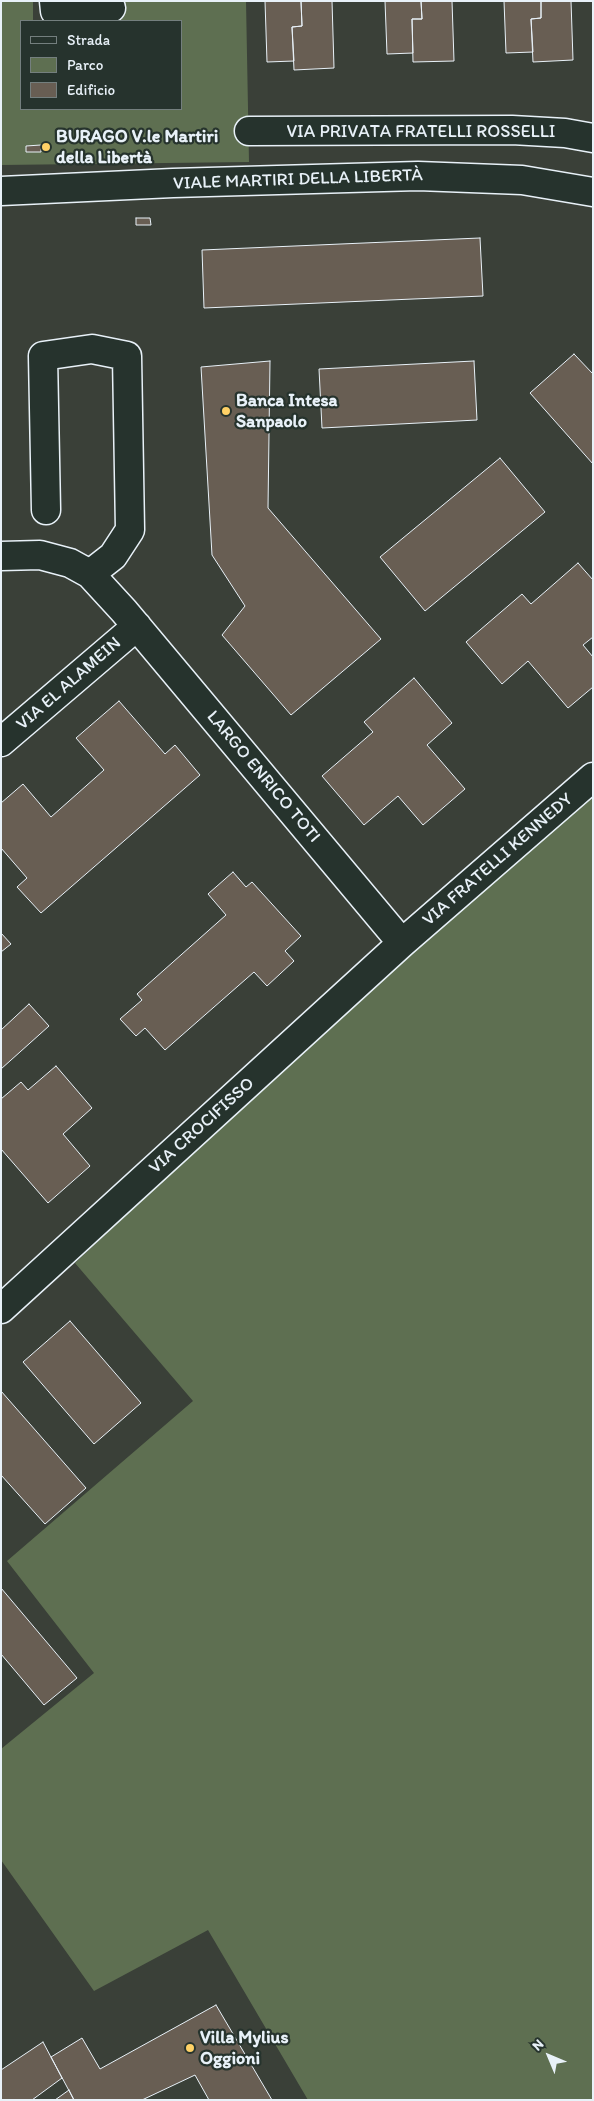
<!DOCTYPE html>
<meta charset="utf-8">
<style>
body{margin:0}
#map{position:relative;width:594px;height:2101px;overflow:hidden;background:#3a4038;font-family:Itim,sans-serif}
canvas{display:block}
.frame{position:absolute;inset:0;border:2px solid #e8f1f8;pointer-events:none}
.legend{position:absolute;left:20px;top:20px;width:162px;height:90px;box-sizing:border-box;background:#26332d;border:1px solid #747f7e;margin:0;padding:6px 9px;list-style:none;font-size:15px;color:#e8f1f8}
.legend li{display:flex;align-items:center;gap:10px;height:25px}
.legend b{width:25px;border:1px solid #747f7e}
.north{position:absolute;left:524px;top:2031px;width:50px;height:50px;-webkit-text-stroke:4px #26332d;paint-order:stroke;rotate:315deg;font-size:14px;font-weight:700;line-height:20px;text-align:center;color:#e8f1f8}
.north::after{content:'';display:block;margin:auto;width:18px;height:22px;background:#e8f1f8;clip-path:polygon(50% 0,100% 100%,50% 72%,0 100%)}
</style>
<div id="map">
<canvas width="594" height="2101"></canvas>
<div class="frame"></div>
<ul class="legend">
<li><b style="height:6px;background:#26332d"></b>Strada</li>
<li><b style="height:14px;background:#5e6f51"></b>Parco</li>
<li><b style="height:14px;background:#685e53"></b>Edificio</li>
</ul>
<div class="north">N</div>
</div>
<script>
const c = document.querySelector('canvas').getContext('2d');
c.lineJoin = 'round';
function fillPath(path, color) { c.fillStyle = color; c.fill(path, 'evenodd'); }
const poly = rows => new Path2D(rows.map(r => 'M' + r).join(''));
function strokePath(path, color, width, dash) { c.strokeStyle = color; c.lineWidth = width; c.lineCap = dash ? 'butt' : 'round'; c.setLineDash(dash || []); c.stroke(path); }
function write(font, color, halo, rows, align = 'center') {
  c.font = font + ' Itim,sans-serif'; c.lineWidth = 4.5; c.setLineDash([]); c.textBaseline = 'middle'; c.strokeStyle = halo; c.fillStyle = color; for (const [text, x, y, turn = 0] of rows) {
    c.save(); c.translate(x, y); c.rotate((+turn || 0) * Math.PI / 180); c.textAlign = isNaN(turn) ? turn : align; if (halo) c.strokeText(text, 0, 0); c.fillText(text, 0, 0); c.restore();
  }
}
const green = poly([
 [1,1,33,1,33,21,21,21,21,109,181,109,181,21,113,21,112,1,246,1,249,162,1,165],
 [593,794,593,2100,308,2100,208,1930,94,1991,1,1860,1,1749,94,1673,7,1561,193,1401,75,1263,324,1027]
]);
const building = poly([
 [265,1,301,1,302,26,292,27,294,61,267,62,265,1],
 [301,1,332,1,334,68,294,70,292,27,302,26,301,1],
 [385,1,421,1,422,19,412,19,413,53,387,54,385,1],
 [421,1,452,1,454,61,413,62,412,19,422,19,421,1],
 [504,1,541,1,541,18,531,19,533,52,506,53,504,1],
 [541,1,571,1,573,60,533,62,531,19,541,18,541,1],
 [41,145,41,152,26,152,26,146,41,145],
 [136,218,150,218,151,225,136,225,136,218],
 [480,238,483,296,204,308,202,250,480,238],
 [574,354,593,374,593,464,530,393,574,354],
 [270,361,268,508,381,639,291,715,222,635,245,606,212,555,201,367,270,361],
 [474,361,477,420,322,428,319,369,474,361],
 [500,458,545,512,425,611,380,557,500,458],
 [578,563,593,580,593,637,583,645,593,657,593,687,568,708,528,661,502,684,466,642,522,594,531,604,578,563],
 [414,678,452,723,427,745,465,789,423,825,398,796,364,825,322,776,373,732,364,722,414,678],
 [119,701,165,754,175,745,200,775,41,913,17,887,27,878,1,848,1,803,23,784,51,817,104,770,76,738,119,701],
 [233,872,246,887,252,882,301,936,285,951,294,961,267,986,254,972,165,1050,145,1028,136,1036,120,1019,142,1000,137,994,226,915,208,894,233,872],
 [1,933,11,944,1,952,1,933],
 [29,1004,49,1026,1,1069,1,1030,29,1004],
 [56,1066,92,1108,63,1134,90,1166,48,1203,1,1149,1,1099,21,1082,28,1090,56,1066],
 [70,1321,141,1403,94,1444,23,1362,70,1321],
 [1,1391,86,1488,45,1524,1,1475,1,1391],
 [1,1588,77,1678,44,1705,1,1654,1,1588],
 [216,2005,272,2100,209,2100,195,2075,142,2100,74,2100,51,2057,82,2038,100,2069,216,2005],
 [43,2042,62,2078,32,2100,1,2100,1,2070,43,2042],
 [69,2090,74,2100,55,2100,69,2090]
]);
const street = poly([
 [54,1,55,11,111,8],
 [249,131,512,130,565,133,593,138],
 [46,510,43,356,92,349,127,356,130,530,113,556,90,574],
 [1,556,40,555,70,563,90,574,124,611,402,943],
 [1,742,137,626],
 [1,1309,402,943,593,777]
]);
const secondary = poly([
 [1,191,173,183,418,176,522,180,593,192]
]);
const markers = [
 [46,147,5,"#ffd166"],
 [226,411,5,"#ffd166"],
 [190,2048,5,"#ffd166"]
];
const streetNames = [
 ["VIA PRIVATA FRATELLI ROSSELLI",421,132],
 ["VIALE MARTIRI DELLA LIBERTÀ",298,180,-2],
 ["VIA EL ALAMEIN",69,684,-41],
 ["LARGO ENRICO TOTI",263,777,50],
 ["VIA FRATELLI KENNEDY",498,860,-41],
 ["VIA CROCIFISSO",202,1126,-42]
];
const poiNames = [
 ["BURAGO V.le Martiri",56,137],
 ["della Libertà",56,158],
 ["Banca Intesa",236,401],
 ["Sanpaolo",236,422],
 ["Villa Mylius",200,2038],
 ["Oggioni",200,2059]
];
fillPath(green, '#5e6f51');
fillPath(building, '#685e53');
strokePath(building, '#e8f1f8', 1);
strokePath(street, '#e8f1f8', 31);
strokePath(secondary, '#e8f1f8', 31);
strokePath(street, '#26332d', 28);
strokePath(secondary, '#26332d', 28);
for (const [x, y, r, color] of markers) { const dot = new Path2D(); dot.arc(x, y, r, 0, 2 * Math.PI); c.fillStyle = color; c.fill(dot); strokePath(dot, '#26332d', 2); }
write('18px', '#e8f1f8', '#26332d', streetNames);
write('bold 18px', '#e8f1f8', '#26332d', poiNames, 'left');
</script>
